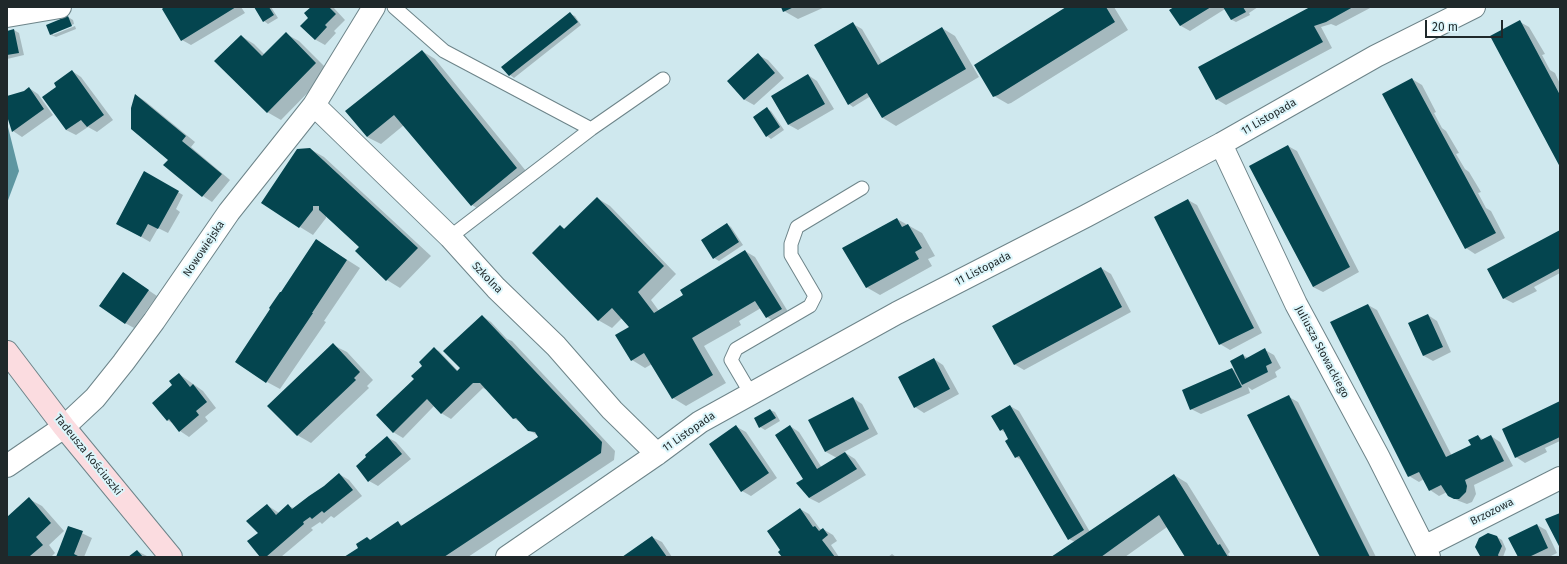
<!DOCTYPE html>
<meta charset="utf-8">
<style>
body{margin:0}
#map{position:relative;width:1567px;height:564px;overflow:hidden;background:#cfe8ee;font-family:"Fira Sans",sans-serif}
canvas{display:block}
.frame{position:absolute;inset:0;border:8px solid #1f282a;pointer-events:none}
.scale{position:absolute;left:1425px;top:20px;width:78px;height:18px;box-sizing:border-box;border:2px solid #1f282a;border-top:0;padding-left:5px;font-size:12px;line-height:14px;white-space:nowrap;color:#1f282a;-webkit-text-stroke:3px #dcf6fb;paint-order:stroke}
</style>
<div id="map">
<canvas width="1567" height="564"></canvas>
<div class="frame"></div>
<div class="scale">20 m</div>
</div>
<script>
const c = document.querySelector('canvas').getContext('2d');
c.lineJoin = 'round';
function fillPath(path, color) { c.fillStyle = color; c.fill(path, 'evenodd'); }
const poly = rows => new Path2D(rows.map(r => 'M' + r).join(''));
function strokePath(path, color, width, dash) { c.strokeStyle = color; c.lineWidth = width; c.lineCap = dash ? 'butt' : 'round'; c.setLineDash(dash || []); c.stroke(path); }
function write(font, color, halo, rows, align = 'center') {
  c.font = font + ' "Fira Sans",sans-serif'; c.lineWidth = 4; c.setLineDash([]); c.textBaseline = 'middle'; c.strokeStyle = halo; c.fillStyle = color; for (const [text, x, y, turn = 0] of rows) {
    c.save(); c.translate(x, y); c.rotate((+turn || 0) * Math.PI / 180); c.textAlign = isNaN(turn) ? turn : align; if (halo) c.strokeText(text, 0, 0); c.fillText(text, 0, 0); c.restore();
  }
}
const water = poly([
 [7,123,19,171,7,203]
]);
const shadow = poly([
 [166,7,241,7,245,13,191,45,182,40],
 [255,7,271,7,278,18,268,24,264,21],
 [312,7,333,7,345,20,334,31,336,33,325,45,316,40,302,26,310,18],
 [782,7,825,7,798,19,784,11],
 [1068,7,1114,7,1128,30,1011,103,1008,104,994,96],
 [1175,7,1258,7,1249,13,1250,15,1236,22,1232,20,1225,9,1190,31,1181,26,1171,10],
 [1313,7,1372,7,1336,26,1331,24,1321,27,1332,48,1226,105,1216,99],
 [570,14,575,16,581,25,514,78,510,75],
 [68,17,73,20,74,24,53,33,53,35,75,26,76,29,56,37,51,35,47,26],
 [1520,22,1529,27,1545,54,1542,55,1550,70,1555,73,1560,84,1560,165],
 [853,24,862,29,882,63,942,28,955,36,979,77,896,126,883,118,871,96,853,107,849,104],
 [14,30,19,33,24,55,7,59,7,32],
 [286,34,299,41,329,71,281,120,267,112,241,36,254,44,265,55],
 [422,51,435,59,530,176,485,213,472,205,404,125,381,144,367,137],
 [758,55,768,60,784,78,754,105,745,100,729,81],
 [72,71,81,77,113,120,97,132,88,127,76,135,66,130,57,87],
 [808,75,817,81,834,109,798,130,789,125,772,96],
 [1412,79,1422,85,1436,112,1434,113,1442,128,1446,131,1459,153,1456,154,1465,169,1469,172,1481,192,1478,193,1486,208,1491,211,1505,238,1475,254,1466,248],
 [29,88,38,94,53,115,22,137,13,131,7,113,7,97,24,92],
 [136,95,145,101,195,142,191,147,230,180,212,202,203,196,165,165,169,159],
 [767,109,771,111,784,130,771,139,767,136],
 [1288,146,1297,151,1359,272,1323,292,1313,287],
 [310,149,324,157,431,256,400,288,387,280,360,247,326,215,326,218,313,235,300,227],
 [145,173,183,195,176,209,180,212,168,233,158,228,150,242,117,223],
 [597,198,610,206,676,274,651,300,659,311,684,296,745,251,755,257,790,315,776,323,767,317,761,308,739,321,741,325,704,346,726,383,686,406,673,398,652,364,645,368,632,360,630,328,622,318,612,328,598,320,560,226,565,229],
 [1188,200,1197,205,1262,333,1230,350,1220,344],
 [897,219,922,233,935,256,928,259,932,266,880,295,866,287],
 [727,224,731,227,743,245,719,261,714,258,702,240],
 [1560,230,1560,273,1534,287,1537,291,1513,303,1503,298],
 [316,240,360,268,324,321,326,322,280,389,267,382,281,294],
 [1101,268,1111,274,1131,312,1024,370,1014,364],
 [123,273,157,296,134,328,125,323],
 [1368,305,1377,310,1452,456,1472,446,1478,436,1484,440,1491,436,1500,442,1513,466,1474,485,1476,494,1472,502,1467,504,1459,501,1449,496,1447,492,1439,496,1430,490,1424,479,1419,482,1409,476],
 [1428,315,1437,321,1451,352,1433,361,1424,356,1409,324],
 [482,316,491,322,507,339,512,341,615,451,614,460,468,557,346,557,359,548,367,538,371,540,398,523,404,526,540,437,529,430,522,423,513,418,487,390,483,388,451,419,441,413,434,406,403,438,393,432,415,379,434,349,439,351,458,371,461,368],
 [333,345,347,352,373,380,367,386,369,388,311,443,297,435],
 [1265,350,1274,355,1281,368,1275,372,1277,377,1252,390,1248,387,1250,393,1201,414,1191,409,1232,369,1236,371,1243,355,1248,358],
 [934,359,943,365,959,394,924,413,915,407],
 [179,374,203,391,216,408,205,417,208,421,189,437,180,431,174,424,167,420,174,385],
 [1289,397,1298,402,1376,557,1322,557],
 [853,398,862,404,878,434,844,452,855,459,866,475,819,503,809,498,790,426,799,432,822,468,837,458,826,452,810,421],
 [1560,403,1560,441,1545,448,1547,452,1525,463,1516,457],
 [1010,406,1019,411,1090,532,1174,475,1187,483,1230,552,1228,554,1230,557,1186,557,1167,527,1125,557,1053,557,1075,542,1069,539,1024,462,1016,457,1006,433,1001,430],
 [770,410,775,412,780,421,765,430,760,427],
 [737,427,746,432,777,478,751,496,742,491],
 [387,437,396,442,411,459,378,486,369,481],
 [339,474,349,480,362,496,334,518,331,516,322,524,320,522,311,528,313,530,281,557,261,557,259,533,267,505,279,513,288,506,294,508,324,487],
 [29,499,42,506,64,531,49,545,55,553,51,557,7,557,7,518],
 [800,509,809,514,820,529,823,529,833,535,837,541,831,545,839,557,783,557],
 [1537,525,1546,530,1557,553,1549,557,1519,557],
 [69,527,92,538,84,557,57,557],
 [652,537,662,542,672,557,624,557],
 [1497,537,1502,540,1506,549,1503,557,1483,557,1480,556],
 [137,551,147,556,148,557,129,557],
 [892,554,896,557,888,557]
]);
const building = poly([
 [164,7,236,7,181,41,162,9],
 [254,7,269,7,274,15,263,22],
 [311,7,329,7,336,14,325,25,327,27,315,40,300,26,308,18,304,13],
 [781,7,794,7,783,12],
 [1066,7,1106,7,1115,22,998,95,993,97,974,65],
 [1174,7,1211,7,1180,26,1169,10],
 [1223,7,1243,7,1246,12,1231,20],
 [1310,7,1353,7,1326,22,1314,26,1323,42,1216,100,1198,67],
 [570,12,578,22,509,76,501,67],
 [68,16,72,26,50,35,46,25],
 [1520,20,1560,95,1560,167,1490,36],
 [853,22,878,65,942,27,966,69,882,118,867,93,848,105,814,45],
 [14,29,19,53,7,55,7,31],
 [286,32,316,63,267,113,214,61,241,35,262,56],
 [422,50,517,168,471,206,394,115,367,137,345,111],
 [758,53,775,73,744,100,727,81],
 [72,70,104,115,87,127,81,120,66,130,42,97,56,87,54,83],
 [808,74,825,104,788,125,771,96],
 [1412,78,1496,233,1465,249,1382,94],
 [29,87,44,109,12,132,7,116,7,96,24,91],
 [135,94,186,136,182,141,222,174,202,197,163,165,168,160,131,129,131,108],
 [767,107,780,127,766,137,753,117],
 [1288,145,1350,267,1313,287,1249,166],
 [310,148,418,248,386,281,355,251,359,247,319,210,319,206,313,206,313,210,299,228,261,203,297,149],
 [144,171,179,191,158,229,148,224,141,237,116,224],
 [597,197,664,266,638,292,654,313,683,295,680,290,745,250,782,309,766,318,755,301,692,338,713,375,672,399,644,353,631,361,615,335,629,327,612,308,598,321,532,253,560,225,564,229],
 [1188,199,1254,328,1219,345,1154,217],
 [897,218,902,227,908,224,922,248,915,252,919,259,866,288,842,248],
 [727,223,739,242,713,259,701,240],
 [1560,230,1560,268,1503,299,1487,269],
 [316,239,347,260,312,313,313,313,266,383,235,362,270,309,269,308,280,292,281,292],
 [1101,267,1122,307,1014,365,992,326],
 [123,272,149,290,125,324,99,306],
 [1368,304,1446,457,1471,445,1468,440,1478,435,1481,440,1491,435,1504,461,1465,480,1467,486,1466,492,1459,499,1454,499,1448,496,1441,485,1429,491,1419,472,1408,477,1330,322],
 [1428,314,1443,347,1423,356,1408,323],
 [482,315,602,442,601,453,444,557,344,557,358,548,356,544,367,537,370,540,398,521,401,526,538,437,535,432,528,431,516,418,513,419,480,383,473,383,441,414,427,399,393,433,376,415,414,379,411,376,422,366,419,362,434,347,457,371,460,368,443,351],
 [333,343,360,372,354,378,356,380,297,436,267,406],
 [1265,348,1272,363,1266,366,1268,372,1242,385,1230,361,1243,354,1245,359],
 [934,358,950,389,914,408,898,377],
 [1232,368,1242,387,1190,410,1182,390],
 [179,373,190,387,193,384,207,402,196,411,199,415,179,432,169,419,167,421,152,403,172,385,169,381],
 [1289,395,1370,557,1320,557,1247,415],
 [853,397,869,429,825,452,808,420],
 [1560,401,1560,437,1515,458,1502,429],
 [1010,405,1084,530,1068,540,1019,456,1015,458,1005,441,1008,439,1003,429,1000,431,991,416],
 [770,409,776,418,759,428,754,418],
 [736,425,769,473,741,492,709,444],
 [790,425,817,469,845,452,857,469,809,498,796,483,803,479,775,435],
 [387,436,402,454,368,482,356,466,366,457,365,455],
 [339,473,353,490,324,513,322,511,312,519,310,517,303,522,304,524,266,557,260,557,247,541,258,533,246,521,267,504,276,515,288,504,292,509,309,496,324,486],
 [1174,474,1218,545,1220,544,1228,557,1185,557,1159,515,1101,557,1051,557],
 [29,497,51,523,36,537,43,545,30,556,31,557,7,557,7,517],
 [800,508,813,527,815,526,819,531,823,528,828,535,822,540,835,557,782,557,778,552,780,550,767,531],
 [1560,513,1560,548,1545,519],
 [1537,524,1548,548,1529,557,1518,557,1508,538],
 [68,526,83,531,74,554,80,557,56,557],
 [1488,533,1497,536,1502,546,1498,555,1499,557,1480,556,1475,547,1479,538],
 [652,536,667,557,622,557],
 [137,550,143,557,128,557]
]);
const lane = poly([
 [394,7,444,51,591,129,663,79],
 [450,237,591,129],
 [751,394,731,360,736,349,810,306,815,296,791,255,791,244,797,227,862,188]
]);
const street = poly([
 [7,16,60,7],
 [314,105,450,237,496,288,556,346,612,410,657,454],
 [1221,144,1296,304,1378,456,1429,557],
 [7,466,64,427,95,398,123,363,154,321,229,212,314,105,374,7],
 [1424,547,1560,478],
 [507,557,657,454,700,422,897,313,1086,216,1221,144,1376,56,1474,7]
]);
const secondary = poly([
 [7,352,64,427,171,557]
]);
const streetNames = [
 ["11 Listopada",1269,117,-30],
 ["Nowowiejska",204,249,-56],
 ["11 Listopada",983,269,-27],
 ["Szkolna",487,278,46],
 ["Juliusza Słowackiego",1322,352,62],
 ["11 Listopada",689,432,-35],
 ["Tadeusza Kościuszki",88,455,51],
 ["Brzozowa",1492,512,-27]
];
fillPath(water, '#5e96a1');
fillPath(shadow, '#0003');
fillPath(building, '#04454f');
strokePath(lane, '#6d8489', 15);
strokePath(street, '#6d8489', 24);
strokePath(secondary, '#6d8489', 24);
strokePath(lane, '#fff', 13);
strokePath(street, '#fff', 22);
strokePath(secondary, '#fbdce0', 22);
write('11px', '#1f282a', '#dcf6fb', streetNames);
</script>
